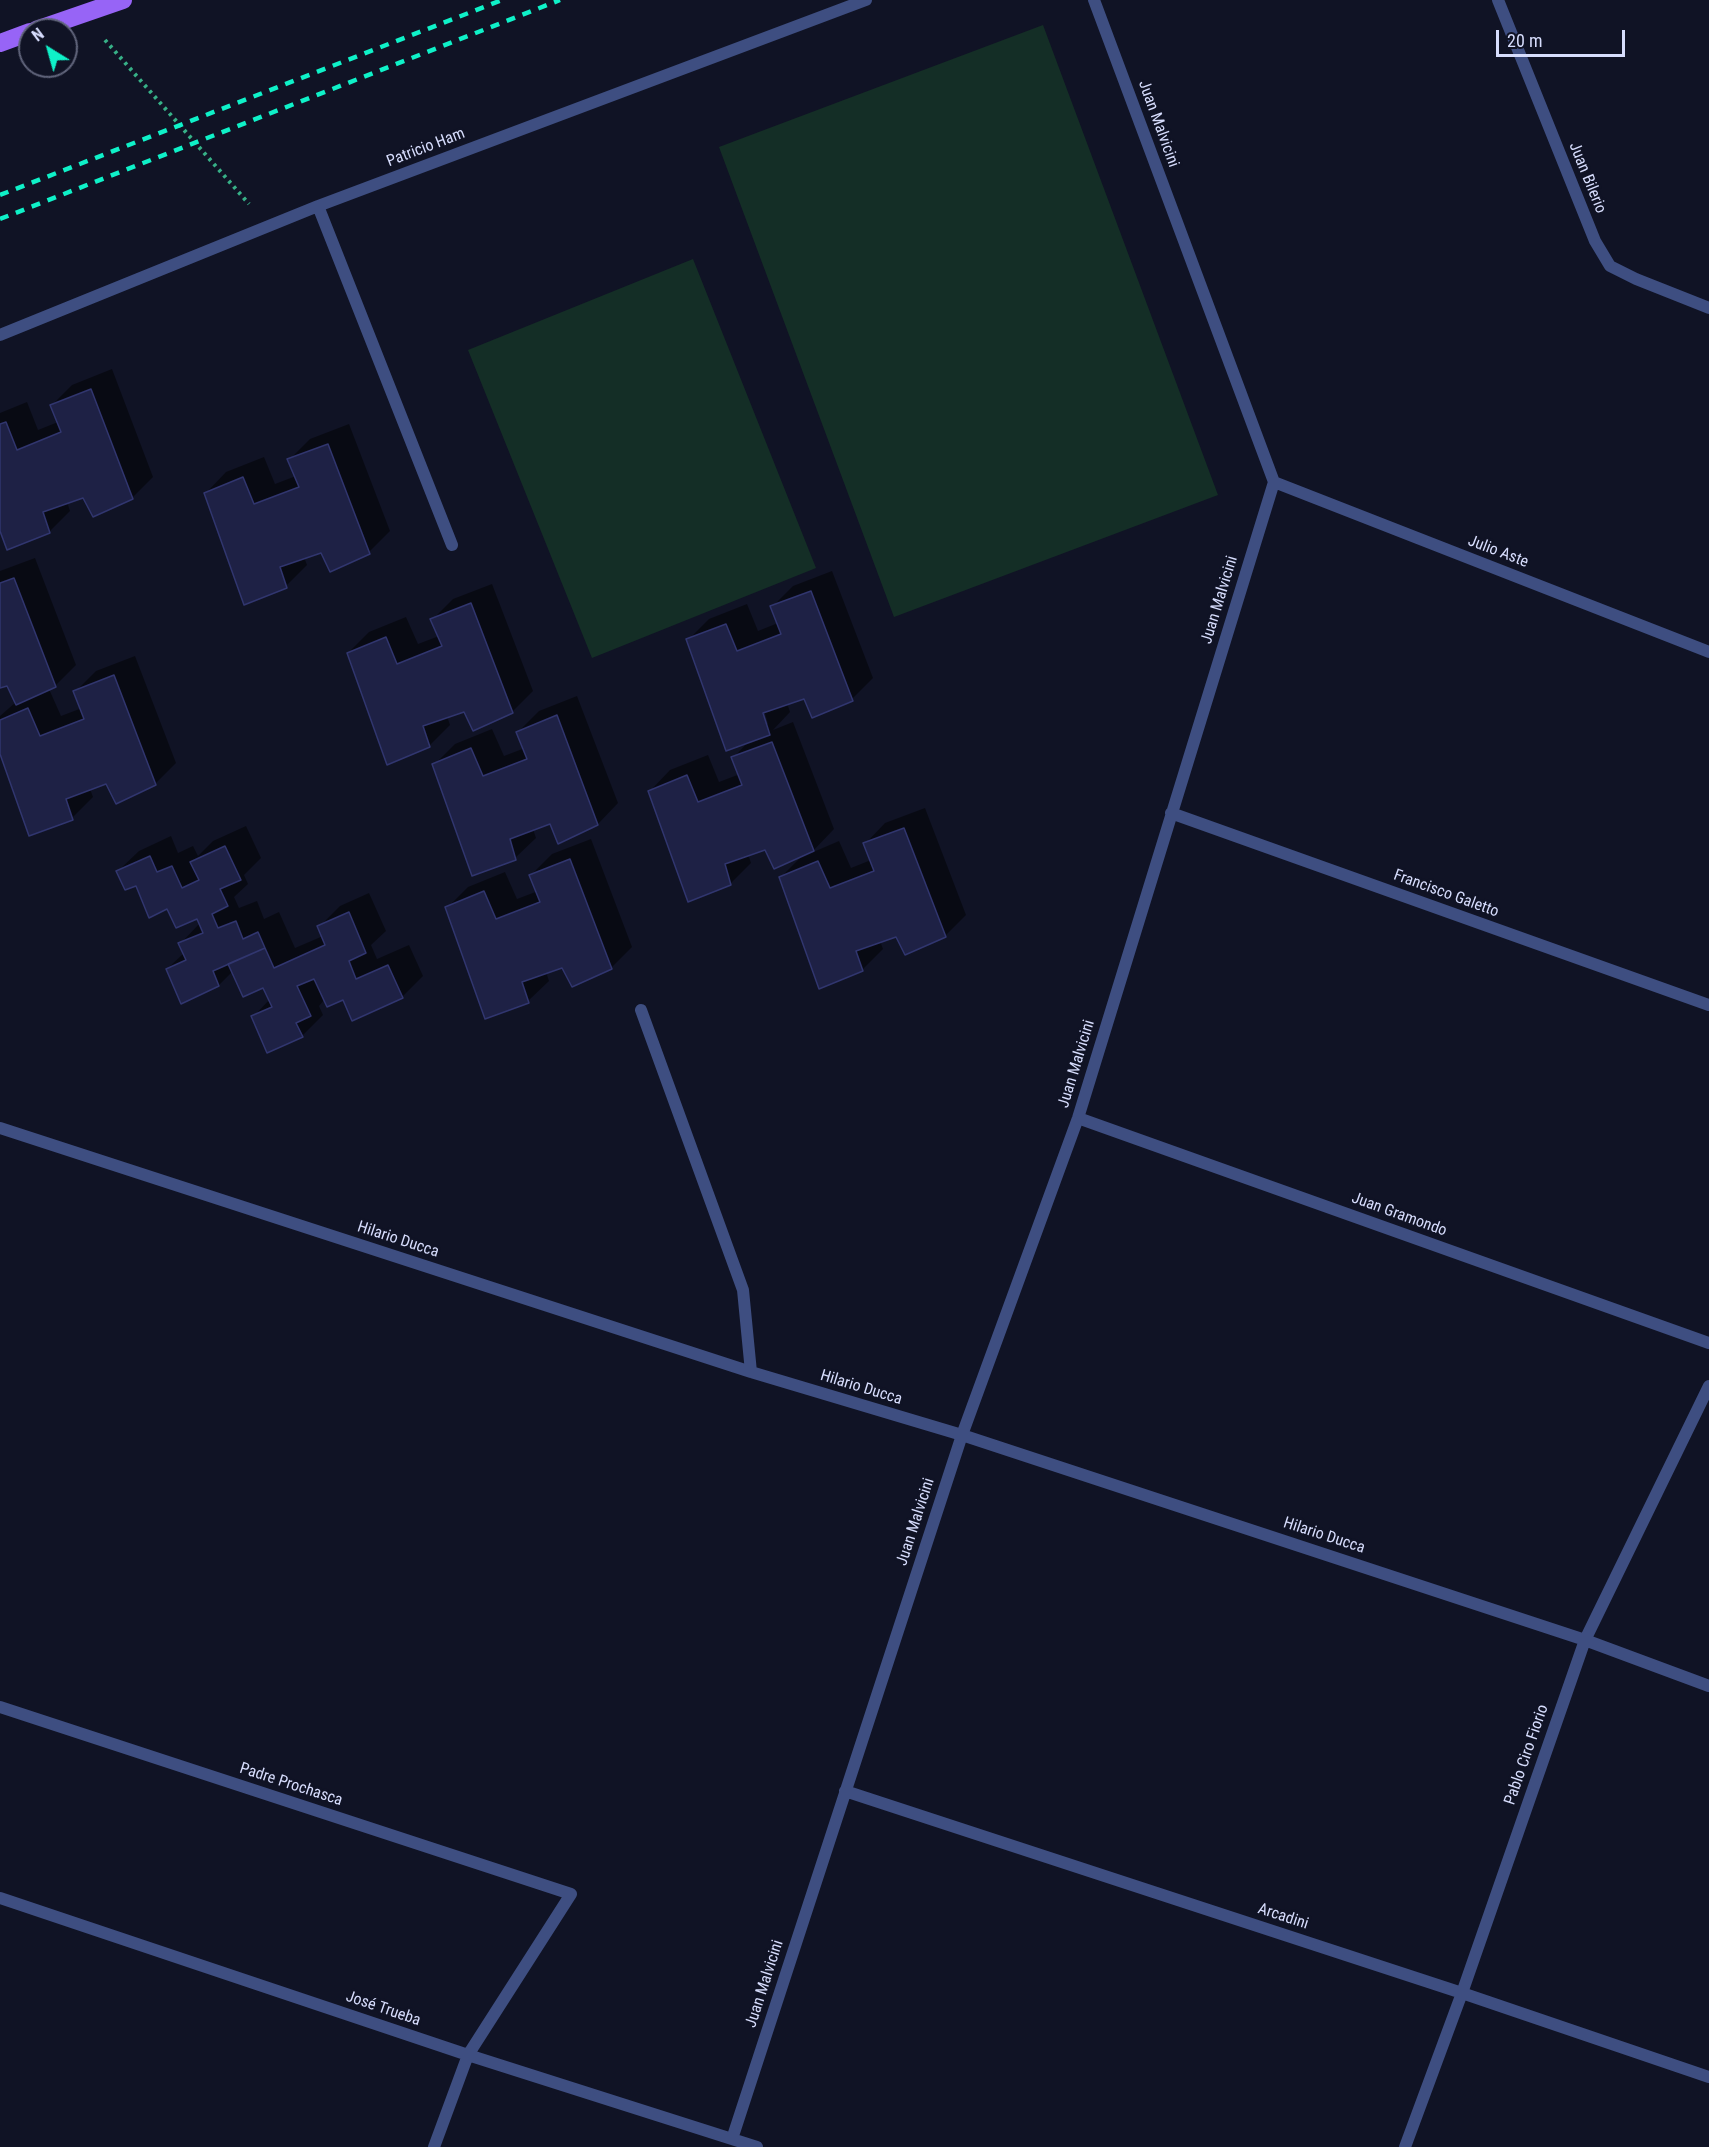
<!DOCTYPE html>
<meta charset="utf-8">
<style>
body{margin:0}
#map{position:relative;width:1709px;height:2147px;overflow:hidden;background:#101325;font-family:"Roboto Condensed",sans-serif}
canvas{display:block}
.north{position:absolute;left:18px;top:18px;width:60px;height:60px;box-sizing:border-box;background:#101325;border:2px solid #60647b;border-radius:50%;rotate:323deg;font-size:16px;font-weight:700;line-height:24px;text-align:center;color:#d7ddfd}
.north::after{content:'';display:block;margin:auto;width:21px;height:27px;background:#0ff1c8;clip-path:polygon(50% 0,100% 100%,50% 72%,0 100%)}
.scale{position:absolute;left:1496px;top:30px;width:129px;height:27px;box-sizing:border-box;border:3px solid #d7ddfd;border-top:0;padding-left:8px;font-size:18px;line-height:21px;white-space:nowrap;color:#d7ddfd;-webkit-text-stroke:4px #101325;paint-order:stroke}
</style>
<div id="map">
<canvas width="1709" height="2147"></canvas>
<div class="north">N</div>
<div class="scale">20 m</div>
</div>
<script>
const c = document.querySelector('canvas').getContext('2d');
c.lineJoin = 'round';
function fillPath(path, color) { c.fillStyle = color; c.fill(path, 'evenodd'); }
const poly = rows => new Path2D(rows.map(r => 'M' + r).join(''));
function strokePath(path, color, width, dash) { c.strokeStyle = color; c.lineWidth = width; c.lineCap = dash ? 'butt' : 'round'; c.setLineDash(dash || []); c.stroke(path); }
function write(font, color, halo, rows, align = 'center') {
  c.font = font + ' "Roboto Condensed",sans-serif'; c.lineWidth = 5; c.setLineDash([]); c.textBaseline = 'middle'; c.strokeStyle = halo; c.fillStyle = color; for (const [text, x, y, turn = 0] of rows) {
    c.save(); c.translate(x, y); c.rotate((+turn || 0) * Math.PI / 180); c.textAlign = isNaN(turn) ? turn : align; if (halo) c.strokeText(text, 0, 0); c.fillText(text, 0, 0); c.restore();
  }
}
const green = poly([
 [1043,25,1218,495,894,617,719,147],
 [693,259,816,568,592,658,468,350]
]);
const shadow = poly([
 [112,369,153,477,132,498,84,496,67,502,70,511,49,532,0,527,0,413,27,402,38,430,58,422,52,405,72,385],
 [349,424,390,531,369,552,322,551,304,557,307,565,286,586,206,493,226,472,264,457,275,484,296,476,289,460,310,439],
 [35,558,76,665,55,686,49,689,61,716,82,708,75,692,96,671,135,656,176,763,155,784,107,783,90,789,93,797,72,818,0,750,0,716,16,702,8,684,0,687,0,571],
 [832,571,873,678,852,699,805,697,787,703,790,712,773,730,793,722,834,829,811,853,839,841,851,868,871,860,865,844,885,823,925,808,966,915,945,936,897,935,880,941,883,949,862,970,781,877,803,855,766,848,748,854,751,863,730,884,650,791,670,770,708,755,719,782,740,774,733,758,750,740,688,640,709,619,747,604,758,631,778,623,772,607,793,586],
 [763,706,768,724,765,724,760,707],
 [492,584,533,691,512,712,464,710,447,716,450,725,429,746,348,653,369,632,406,617,418,644,439,636,432,620,453,599],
 [577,696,618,803,598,824,559,842,551,822,533,829,536,838,515,858,434,765,455,744,492,729,504,756,525,748,518,732,539,711],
 [246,826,261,858,244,875,248,884,234,897,239,908,257,901,264,919,279,912,295,948,323,936,319,927,340,906,369,893,386,931,371,945,377,959,409,945,423,976,402,997,325,999,319,1006,323,1015,302,1036,253,1017,270,999,264,986,233,971,219,985,167,969,184,953,180,944,200,923,197,917,168,907,118,871,139,851,171,836,178,853,193,846,198,856,213,841],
 [591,839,632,947,611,968,563,966,546,972,549,981,528,1001,447,908,468,887,505,872,517,899,538,891,531,875,552,854]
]);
const building = poly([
 [91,389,133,499,93,517,83,498,43,512,50,533,7,550,0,531,0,424,6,422,17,450,61,432,50,405,91,389],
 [328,444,370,554,330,572,321,553,280,567,287,588,244,605,204,493,243,477,254,504,299,487,287,459,328,444],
 [14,578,56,687,16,705,7,686,0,688,0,583,14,578],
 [811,591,853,701,812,718,804,699,763,713,770,735,726,751,686,639,726,624,737,651,781,634,770,606,811,591],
 [471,603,513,713,473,731,464,712,423,726,430,747,387,765,347,653,386,637,397,664,442,646,430,619,471,603],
 [114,675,156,785,116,804,106,784,66,799,73,820,29,836,0,754,0,720,28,708,40,736,84,719,73,691,114,675],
 [557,715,598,825,558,844,550,824,510,839,516,860,472,876,432,764,471,748,483,776,527,759,516,732,557,715],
 [772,742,814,851,774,869,765,850,725,864,731,885,688,902,648,791,687,775,698,802,742,785,731,757,772,742],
 [904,828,946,937,905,955,896,937,856,951,863,971,819,989,779,877,818,861,830,888,874,871,863,843,904,828],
 [225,846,241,880,220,889,228,906,212,914,218,928,236,921,243,939,258,932,265,948,213,971,219,986,181,1004,166,969,186,960,178,943,203,933,197,919,176,928,167,909,149,918,136,886,125,890,116,871,150,856,157,872,172,866,182,888,199,880,190,862,225,846],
 [570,859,612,969,572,987,562,968,522,982,529,1003,485,1019,445,907,484,891,496,919,540,902,529,875,570,859],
 [349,912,366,953,349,961,356,979,388,965,403,998,352,1021,343,1000,327,1007,314,979,297,986,311,1016,296,1023,303,1037,267,1053,251,1016,272,1007,263,988,243,997,228,964,265,948,274,968,325,945,317,926,349,912]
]);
const path = poly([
 [105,40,249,204]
]);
const minor = poly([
 [1498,0,1595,241,1610,266,1636,279,1709,308],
 [318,206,452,545],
 [0,335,318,206,866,0],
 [1274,482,1709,652],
 [1171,813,1709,1005],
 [641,1010,743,1290,751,1372],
 [1078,1118,1709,1343],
 [0,1128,751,1372,962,1435,1585,1640,1709,1686],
 [0,1707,571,1894,468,2055,434,2147],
 [845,1791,1462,1993,1709,2077],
 [0,1898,468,2055,757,2147],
 [732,2139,962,1435,1078,1118,1274,482,1094,0],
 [1405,2147,1462,1993,1585,1640,1709,1386]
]);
const primary = poly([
 [36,30,123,0],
 [0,43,30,32]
]);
const rail = poly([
 [0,195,502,0],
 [0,219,560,0]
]);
const streetNames = [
 ["Juan Malvicini",1158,124,70],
 ["Patricio Ham",426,148,-21],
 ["Juan Bilerio",1587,178,68],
 ["Julio Aste",1498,552,21],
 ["Juan Malvicini",1220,600,-73],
 ["Francisco Galetto",1446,894,20],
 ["Juan Malvicini",1077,1064,-73],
 ["Juan Gramondo",1399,1215,20],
 ["Hilario Ducca",398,1240,18],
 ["Hilario Ducca",861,1388,17],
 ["Juan Malvicini",916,1522,-72],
 ["Hilario Ducca",1324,1536,18],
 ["Pablo Ciro Fiorio",1527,1755,-71],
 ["Padre Prochasca",291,1785,18],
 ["Arcadini",1283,1917,18],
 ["Juan Malvicini",765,1984,-72],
 ["José Trueba",383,2009,19]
];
fillPath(green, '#142e26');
fillPath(shadow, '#0007');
fillPath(building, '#1e2145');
strokePath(building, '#31366f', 1.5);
strokePath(path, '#37b087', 4, [3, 4.5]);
strokePath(minor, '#3e4e81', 12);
strokePath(primary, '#9764f6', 18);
strokePath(rail, '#0ff1c8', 4.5, [9, 8]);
write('16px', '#d7ddfd', '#101325', streetNames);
</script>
